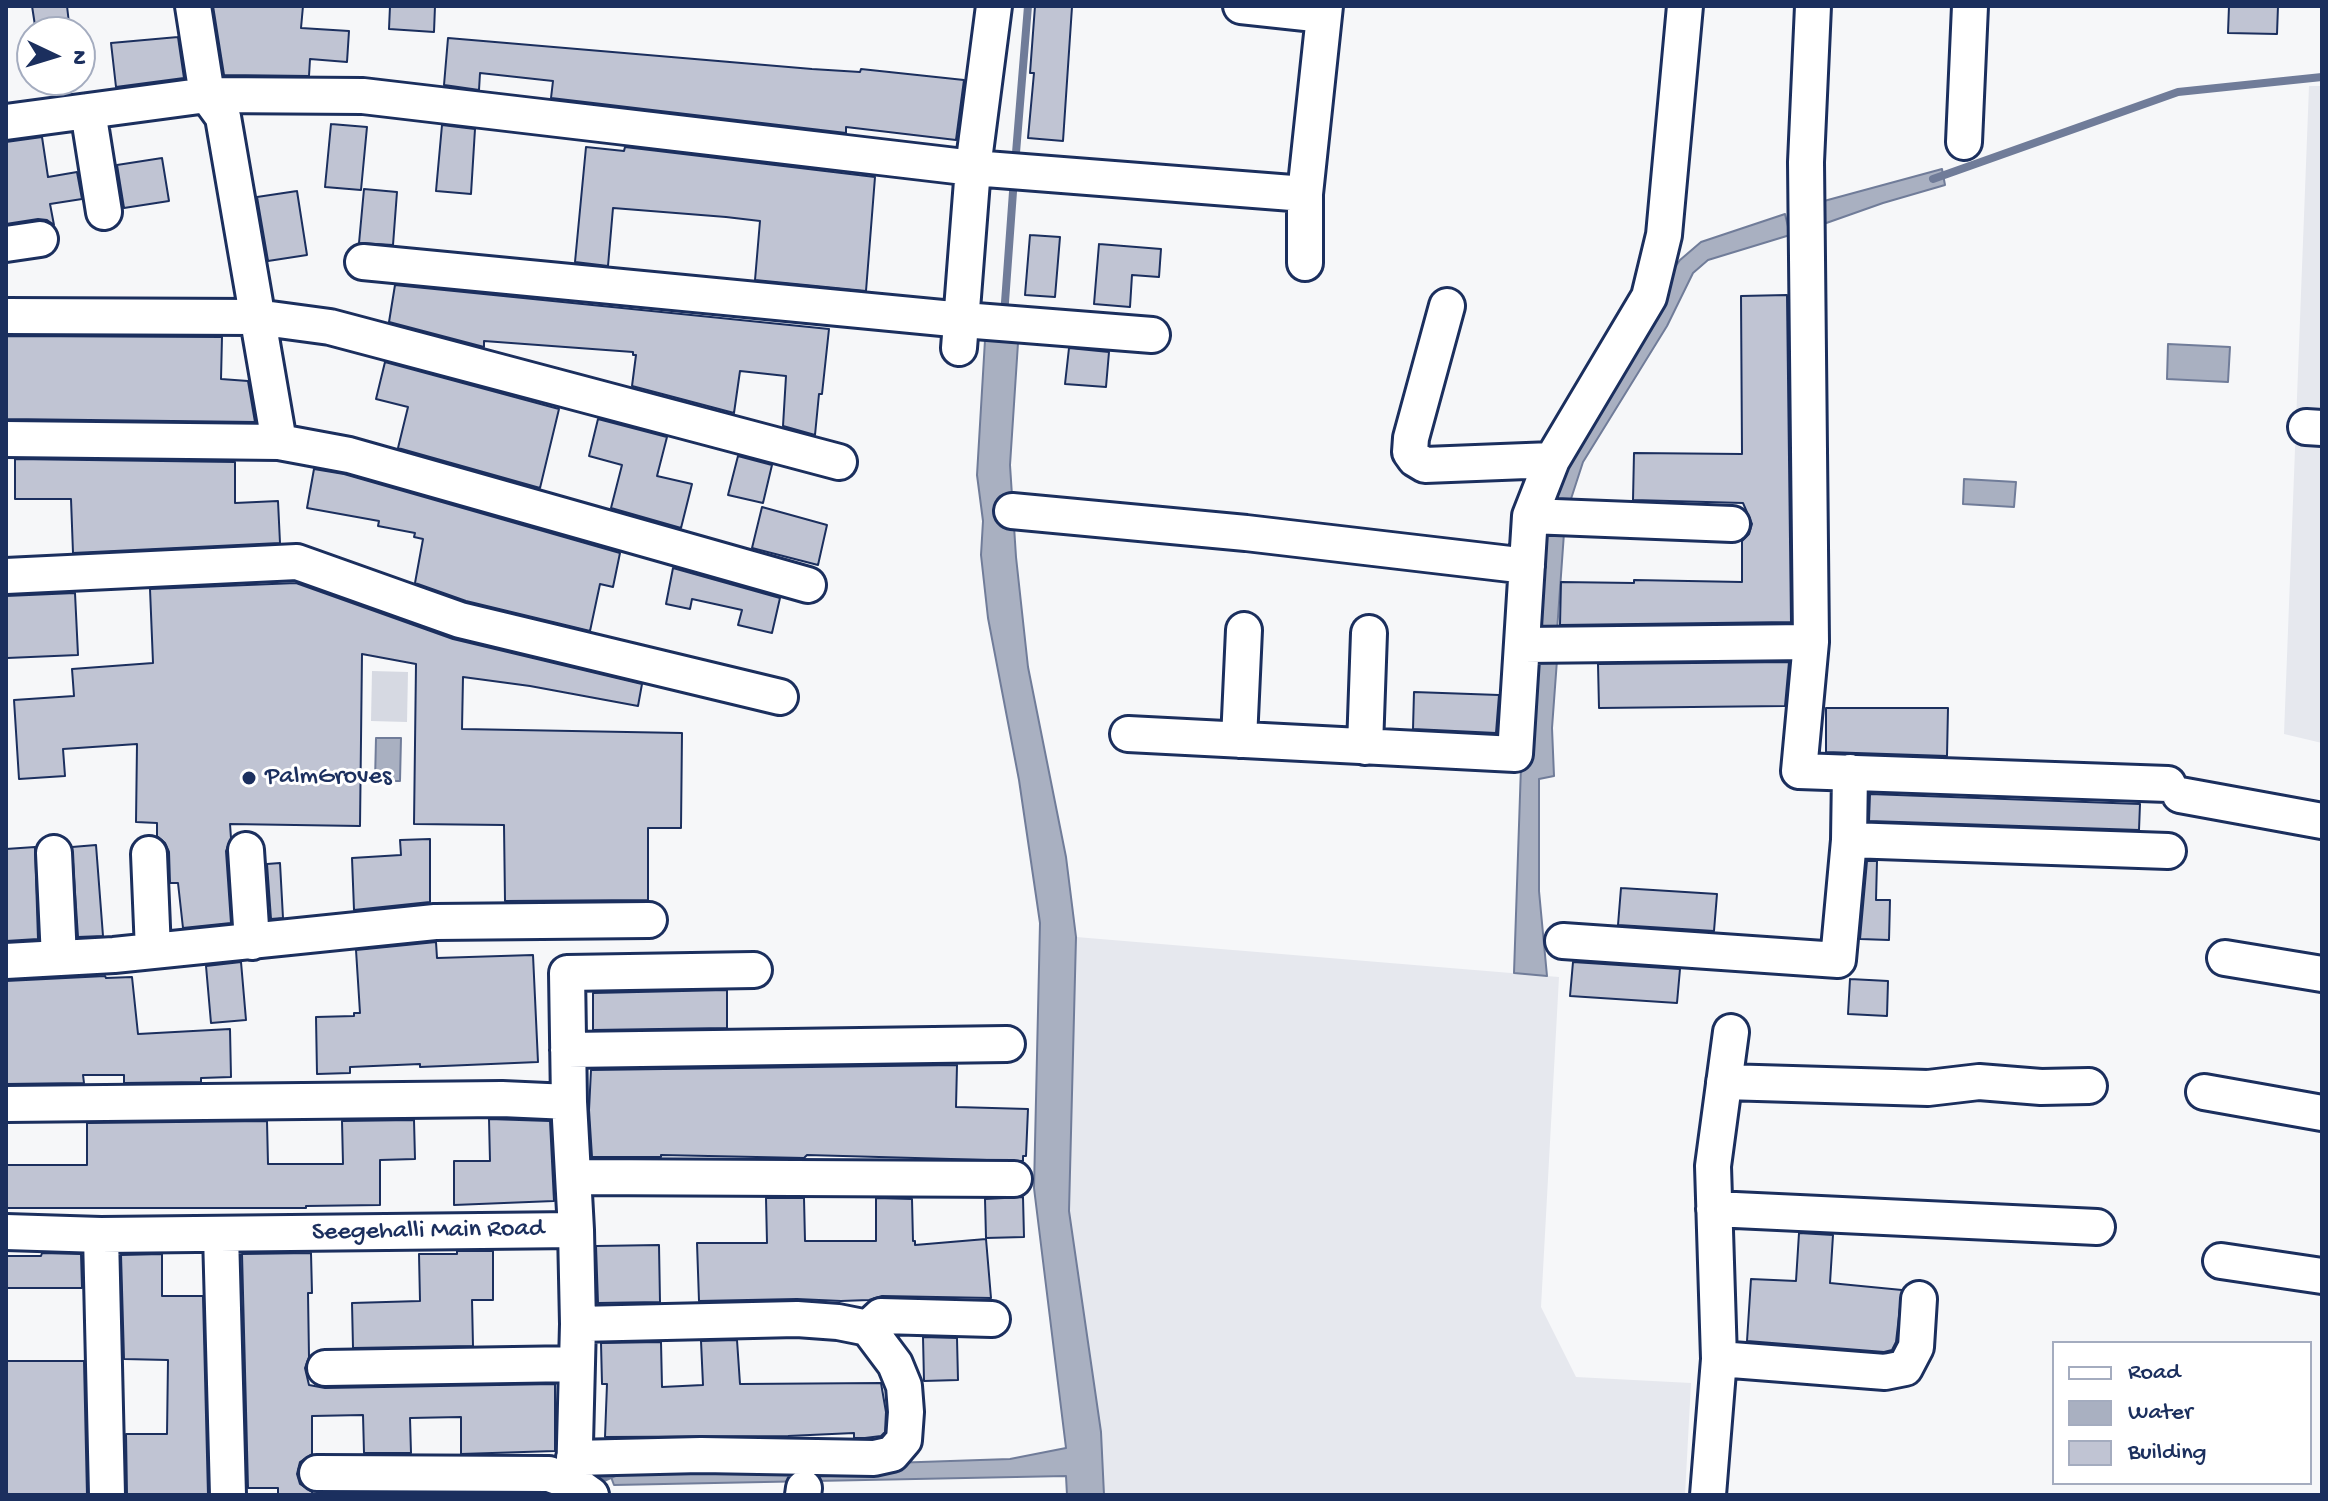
<!DOCTYPE html>
<style>
body{margin:0}
#map{position:relative;width:2328px;height:1501px;overflow:hidden;background:#f6f7f9;font-family:"Gochi Hand",sans-serif}
canvas{display:block}
.frame{position:absolute;inset:0;border:8px solid #1b2f5e;pointer-events:none}
.legend{position:absolute;left:2052px;top:1341px;width:260px;height:144px;box-sizing:border-box;background:#fff;border:2px solid #a4acbf;margin:0;padding:10px 14px;list-style:none;font-size:24px;color:#1b2f5e}
.legend li{display:flex;align-items:center;gap:16px;height:40px}
.legend b{width:40px;border:2px solid #a4acbf}
.north{position:absolute;left:16px;top:16px;width:80px;height:80px;box-sizing:border-box;background:#fff;border:2px solid #a4acbf;border-radius:50%;rotate:94deg;font-size:22px;font-weight:700;line-height:32px;text-align:center;color:#1b2f5e}
.north::after{content:'';display:block;margin:auto;width:28px;height:36px;background:#1b2f5e;clip-path:polygon(50% 0,100% 100%,50% 72%,0 100%)}
</style>
<div id="map">
<canvas width="2328" height="1501"></canvas>
<div class="frame"></div>
<ul class="legend">
<li><b style="height:10px;background:#fff"></b>Road</li>
<li><b style="height:22px;background:#a9b0c1"></b>Water</li>
<li><b style="height:22px;background:#c0c4d3"></b>Building</li>
</ul>
<div class="north">N</div>
</div>
<script>
const c = document.querySelector('canvas').getContext('2d');
c.lineJoin = 'round';
function fillPath(path, color) { c.fillStyle = color; c.fill(path, 'evenodd'); }
const poly = rows => new Path2D(rows.map(r => 'M' + r).join(''));
function strokePath(path, color, width, dash) { c.strokeStyle = color; c.lineWidth = width; c.lineCap = dash ? 'butt' : 'round'; c.setLineDash(dash || []); c.stroke(path); }
function write(font, color, halo, rows, align = 'center') {
  c.font = font + ' "Gochi Hand",sans-serif'; c.lineWidth = 6; c.setLineDash([]); c.textBaseline = 'middle'; c.strokeStyle = halo; c.fillStyle = color; for (const [text, x, y, turn = 0] of rows) {
    c.save(); c.translate(x, y); c.rotate((+turn || 0) * Math.PI / 180); c.textAlign = isNaN(turn) ? turn : align; if (halo) c.strokeText(text, 0, 0); c.fillText(text, 0, 0); c.restore();
  }
}
const built = poly([
 [2309,86,2322,86,2322,743,2284,734],
 [1076,937,1559,977,1541,1307,1576,1377,1691,1383,1685,1495,1104,1495,1101,1432,1069,1211]
]);
const green = poly([
 [372,671,408,672,407,722,371,721]
]);
const water = poly([
 [1942,169,1945,185,1883,203,1815,227,1813,204,1942,169],
 [1785,214,1790,235,1708,260,1693,273,1667,326,1583,462,1569,505,1550,500,1558,472,1670,274,1680,260,1701,242,1785,214],
 [985,340,1018,343,1010,465,1016,557,1028,667,1066,857,1076,937,1069,1211,1101,1432,1104,1495,1067,1495,1066,1476,614,1485,605,1461,891,1463,1010,1459,1066,1448,1034,1188,1040,923,1019,780,988,618,981,555,983,521,977,475,985,340],
 [2168,344,2230,347,2228,382,2167,379,2168,344],
 [1964,479,2016,482,2014,507,1963,504,1964,479],
 [1545,530,1564,533,1557,631,1538,629,1545,530],
 [1536,659,1557,660,1552,728,1554,776,1539,779,1539,891,1547,976,1514,973,1521,766,1536,659],
 [376,738,401,738,400,781,375,781,376,738]
]);
const stream = poly([
 [1015,165,1028,6],
 [1933,179,2178,92,2322,77],
 [1004,316,1014,178],
 [590,1484,617,1472]
]);
const building = poly([
 [32,6,67,6,70,32,36,32,32,6],
 [213,6,303,6,301,28,349,31,347,62,310,59,309,76,224,75,213,6],
 [390,6,435,6,434,32,389,29,390,6],
 [1035,6,1072,7,1063,141,1028,138,1034,73,1030,73,1035,6],
 [2229,6,2278,6,2277,34,2228,33,2229,6],
 [178,37,184,78,116,87,111,43,178,37],
 [448,38,812,69,860,72,861,69,964,80,956,140,846,127,846,133,551,98,553,81,480,73,479,90,444,85,448,38],
 [331,124,367,127,361,190,325,187,331,124],
 [442,125,475,129,471,194,436,191,442,125],
 [42,137,48,177,77,172,82,199,50,204,54,225,47,220,38,219,6,224,6,142,42,137],
 [586,147,624,151,625,147,875,177,866,291,755,280,760,221,726,217,613,208,608,266,575,262,586,147],
 [162,158,169,201,124,208,117,165,162,158],
 [364,189,397,192,393,245,359,243,364,189],
 [297,191,307,255,268,261,257,197,297,191],
 [1030,235,1060,237,1055,297,1025,295,1030,235],
 [1099,244,1161,249,1159,277,1132,275,1130,307,1094,304,1099,244],
 [395,285,829,329,822,394,819,394,815,435,783,426,786,376,740,371,734,413,632,386,636,355,633,355,633,352,484,341,484,347,389,322,395,285],
 [1787,295,1791,622,1560,625,1561,582,1634,583,1634,580,1742,582,1742,541,1749,534,1752,524,1743,503,1633,500,1634,453,1742,454,1741,296,1787,295],
 [6,336,222,337,221,379,248,381,255,422,6,419,6,336],
 [1069,348,1109,352,1106,387,1065,384,1069,348],
 [385,362,559,409,540,488,398,448,408,407,376,399,385,362],
 [598,419,667,437,657,476,692,484,681,528,611,508,622,465,589,456,598,419],
 [738,456,772,465,763,503,728,495,738,456],
 [15,459,235,462,235,503,278,501,280,543,73,553,71,499,15,499,15,459],
 [314,469,344,474,620,553,613,587,600,584,590,631,466,601,415,583,423,539,414,537,415,533,378,526,379,521,307,508,314,469],
 [762,507,827,525,818,565,752,548,762,507],
 [673,568,780,598,772,633,738,625,742,610,692,599,690,609,666,604,673,568],
 [296,583,453,639,642,684,638,706,530,686,463,677,462,729,682,733,681,828,648,828,648,900,505,901,504,825,414,824,416,664,362,654,360,826,230,824,231,838,226,851,231,923,183,928,178,883,170,883,169,852,165,843,157,836,157,823,136,822,137,744,63,749,65,776,19,779,14,700,74,696,72,669,153,663,150,589,296,583],
 [75,593,78,655,7,658,6,596,75,593],
 [1789,662,1785,706,1599,708,1598,664,1789,662],
 [1414,692,1499,695,1496,733,1413,729,1414,692],
 [1826,708,1948,708,1947,756,1826,752,1826,708],
 [1870,794,2140,804,2139,830,1869,821,1870,794],
 [430,839,430,902,354,910,352,858,401,855,400,840,430,839],
 [96,845,103,936,78,937,72,847,96,845],
 [35,847,38,939,6,941,6,849,35,847],
 [1867,861,1877,861,1876,900,1890,900,1889,940,1860,939,1867,861],
 [280,863,283,918,271,919,267,864,280,863],
 [1621,888,1717,894,1714,931,1618,925,1621,888],
 [436,942,437,958,533,955,538,1062,420,1067,420,1064,350,1067,350,1073,317,1074,316,1017,354,1016,354,1013,360,1013,356,950,436,942],
 [241,962,246,1020,211,1023,206,966,241,962],
 [1573,962,1680,969,1677,1003,1570,996,1573,962],
 [105,976,106,978,132,977,138,1034,230,1029,231,1077,201,1078,201,1082,124,1083,124,1075,83,1075,84,1083,6,1084,6,981,105,976],
 [1850,979,1888,981,1887,1016,1848,1014,1850,979],
 [727,990,727,1028,593,1030,593,993,727,990],
 [957,1065,956,1107,1028,1109,1026,1156,1023,1156,1023,1161,807,1155,804,1158,661,1155,661,1157,592,1157,589,1110,591,1070,957,1065],
 [489,1119,550,1121,554,1201,454,1205,454,1161,490,1161,489,1119],
 [414,1120,415,1159,380,1160,380,1205,306,1206,306,1208,7,1208,7,1165,87,1165,87,1123,267,1121,268,1164,343,1164,342,1121,414,1120],
 [1023,1197,1024,1237,986,1238,985,1199,1023,1197],
 [766,1198,804,1198,805,1241,876,1241,876,1198,912,1199,913,1241,915,1241,915,1245,986,1239,991,1298,882,1296,869,1300,841,1301,797,1299,699,1301,697,1243,767,1243,766,1198],
 [1799,1233,1833,1235,1830,1283,1902,1290,1896,1342,1892,1350,1884,1352,1747,1341,1751,1279,1796,1281,1799,1233],
 [659,1245,660,1302,598,1303,596,1246,659,1245],
 [457,1251,493,1251,493,1300,472,1300,473,1346,353,1348,352,1303,420,1301,419,1254,457,1254,457,1251],
 [42,1253,81,1254,82,1288,6,1288,6,1256,41,1256,42,1253],
 [311,1253,312,1293,308,1293,309,1357,305,1368,309,1385,325,1388,555,1384,555,1451,461,1454,461,1417,410,1418,411,1453,364,1453,363,1415,312,1416,312,1454,300,1462,297,1474,300,1484,312,1492,312,1495,278,1495,278,1488,248,1488,242,1254,311,1253],
 [162,1254,162,1296,203,1296,208,1495,127,1495,126,1434,167,1434,168,1360,124,1359,121,1255,162,1254],
 [923,1337,957,1338,958,1380,924,1381,923,1337],
 [737,1340,740,1384,881,1383,886,1412,885,1432,881,1436,865,1438,854,1438,854,1433,788,1436,605,1437,607,1384,602,1384,601,1343,661,1342,662,1387,703,1385,701,1341,737,1340],
 [6,1361,84,1361,87,1495,6,1495,6,1361]
]);
const minor = poly([
 [193,6,207,95,223,117,279,442],
 [1241,6,1324,15],
 [1813,6,1806,162,1811,642,1799,771,2168,784],
 [88,111,104,212],
 [6,122,207,95,363,96,973,168,1305,194],
 [1964,142,1970,6],
 [6,244,40,239],
 [363,262,963,320,1152,335],
 [1305,263,1305,194,1325,6],
 [1447,306,1411,438,1410,452,1415,459,1425,465,1552,460],
 [6,316,256,317,330,327,839,462],
 [959,348,973,168,994,6],
 [2306,427,2322,428],
 [6,439,279,442,349,455,808,585],
 [1012,511,1246,533,1527,566],
 [1530,516,1732,524],
 [6,576,297,562,460,620,780,697],
 [1524,645,1811,642],
 [1128,734,1515,754,1530,516,1552,460,1649,297,1664,235,1685,6],
 [1239,740,1244,630],
 [1365,747,1369,633],
 [2180,795,2322,821],
 [1849,840,2168,851],
 [246,850,252,942],
 [54,853,59,958],
 [149,854,153,951],
 [1563,941,1838,960,1849,840,1850,772],
 [2225,958,2322,974],
 [6,961,114,955,435,922,649,920],
 [568,1050,1007,1044],
 [1724,1082,1928,1088,1979,1082,2041,1087,2089,1086],
 [2204,1092,2322,1113],
 [6,1104,502,1099,569,1102],
 [574,1177,1014,1179],
 [1714,1209,2097,1227],
 [576,1230,569,1102,567,973,754,970],
 [6,1232,101,1235,576,1230,578,1324,574,1483],
 [221,1234,228,1495],
 [101,1235,107,1495],
 [2221,1261,2322,1276],
 [868,1328,881,1316,992,1319],
 [1719,1359,1885,1372,1905,1368,1916,1347,1919,1299],
 [325,1368,577,1364],
 [574,1458,701,1455,874,1458,892,1454,904,1440,906,1412,904,1386,895,1364,868,1328,838,1322,797,1319,578,1324],
 [317,1473,549,1474,574,1483,591,1495],
 [803,1495,804,1488],
 [1708,1495,1719,1359,1713,1166,1731,1032]
]);
const markers = [
 [249,778,8,"#1b2f5e"]
];
const poiNames = [
 ["PalmGroves",265,778]
];
const streetNames = [
 ["Seegehalli Main Road",428,1232,-1]
];
fillPath(built, '#e6e8ee');
fillPath(green, '#d6d9e2');
fillPath(water, '#a9b0c1');
strokePath(water, '#707c99', 2);
strokePath(stream, '#707c99', 8);
fillPath(building, '#c0c4d3');
strokePath(building, '#1b2f5e', 2);
strokePath(minor, '#1b2f5e', 40);
strokePath(minor, '#fff', 34);
for (const [x, y, r, color] of markers) { const dot = new Path2D(); dot.arc(x, y, r, 0, 2 * Math.PI); c.fillStyle = color; c.fill(dot); strokePath(dot, '#fff', 3); }
write('26px', '#1b2f5e', '#fff', poiNames, 'left');
write('26px', '#1b2f5e', '#fff', streetNames);
</script>
